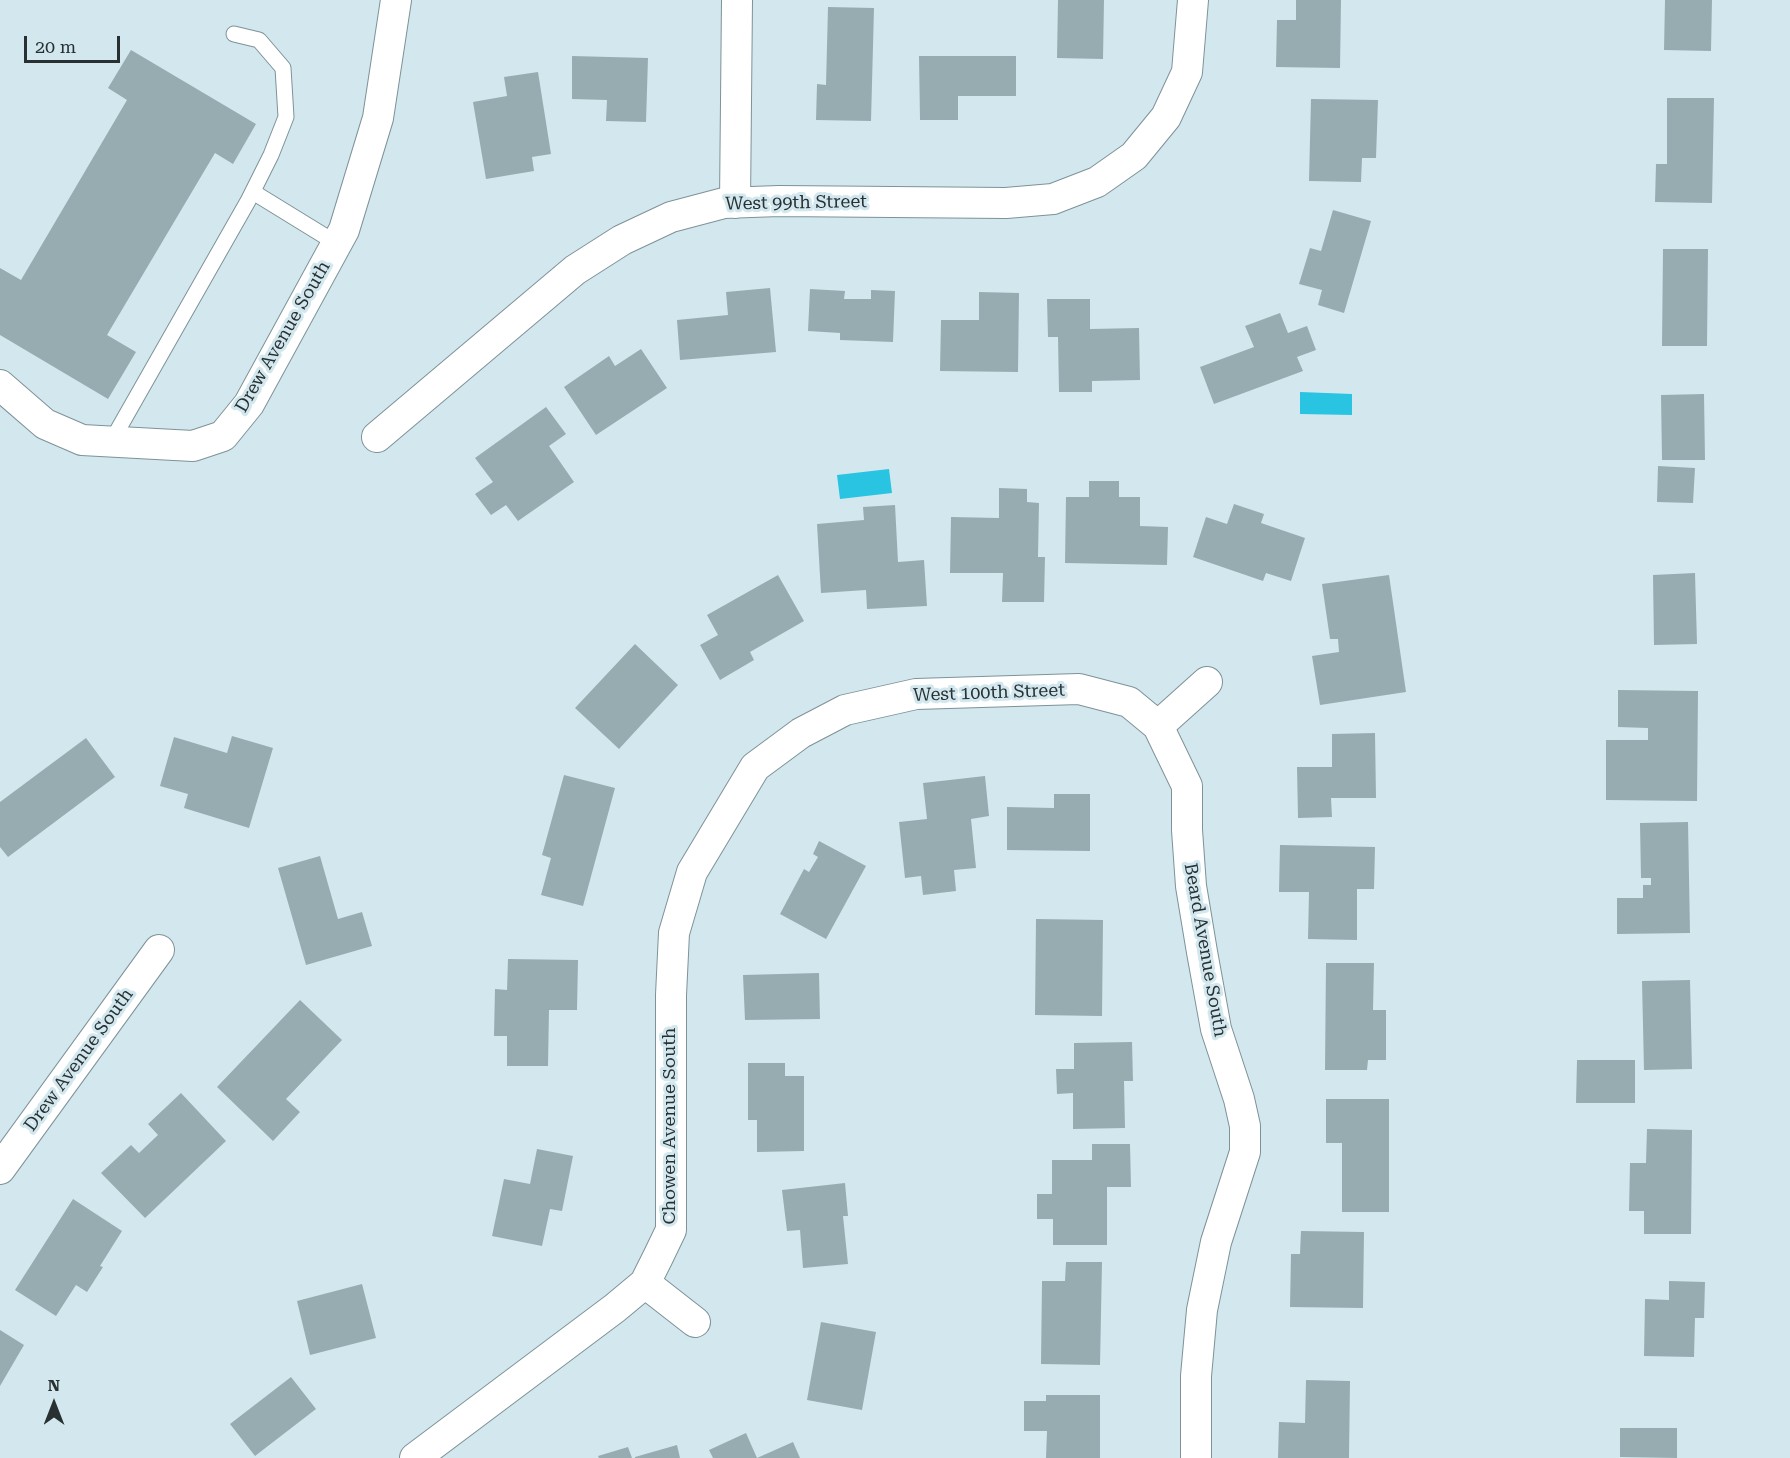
<!DOCTYPE html>
<style>
body{margin:0}
#map{position:relative;width:1790px;height:1458px;overflow:hidden;background:#d2e8ee;font-family:"Roboto Serif",serif}
canvas{display:block}
.north{position:absolute;left:24px;top:1374px;width:60px;height:60px;-webkit-text-stroke:4px #d2e8ee;paint-order:stroke;rotate:0deg;font-size:16px;font-weight:700;line-height:24px;text-align:center;color:#283032}
.north::after{content:'';display:block;margin:auto;width:21px;height:27px;background:#283032;clip-path:polygon(50% 0,100% 100%,50% 72%,0 100%)}
.scale{position:absolute;left:24px;top:36px;width:96px;height:27px;box-sizing:border-box;border:3px solid #283032;border-top:0;padding-left:8px;font-size:18px;line-height:21px;white-space:nowrap;color:#283032;-webkit-text-stroke:4px #d2e8ee;paint-order:stroke}
</style>
<div id="map">
<canvas width="1790" height="1458"></canvas>
<div class="north">N</div>
<div class="scale">20 m</div>
</div>
<script>
const c = document.querySelector('canvas').getContext('2d');
c.lineJoin = 'round';
function fillPath(path, color) { c.fillStyle = color; c.fill(path, 'evenodd'); }
const poly = rows => new Path2D(rows.map(r => 'M' + r).join(''));
function strokePath(path, color, width, dash) { c.strokeStyle = color; c.lineWidth = width; c.lineCap = dash ? 'butt' : 'round'; c.setLineDash(dash || []); c.stroke(path); }
function write(font, color, halo, rows, align = 'center') {
  c.font = font + ' "Roboto Serif",serif'; c.lineWidth = 6; c.setLineDash([]); c.textBaseline = 'middle'; c.strokeStyle = halo; c.fillStyle = color; for (const [text, x, y, turn = 0] of rows) {
    c.save(); c.translate(x, y); c.rotate((+turn || 0) * Math.PI / 180); c.textAlign = isNaN(turn) ? turn : align; if (halo) c.strokeText(text, 0, 0); c.fillText(text, 0, 0); c.restore();
  }
}
const water = poly([
 [1300,392,1352,394,1352,415,1300,414],
 [889,469,892,493,840,499,837,475]
]);
const building = poly([
 [1058,0,1104,0,1103,59,1057,58],
 [1296,0,1341,0,1340,68,1276,67,1277,20,1296,20],
 [1665,0,1712,0,1711,51,1664,50],
 [828,7,874,8,871,121,816,120,817,84,826,85],
 [131,50,256,124,233,164,215,153,107,335,136,352,108,399,0,335,0,268,21,280,127,100,108,88],
 [572,56,648,58,646,122,606,121,607,100,572,99],
 [919,56,1016,56,1016,96,958,96,958,120,920,120],
 [538,72,551,154,532,157,534,171,486,179,473,102,507,96,504,77],
 [1667,98,1714,98,1712,203,1655,202,1656,164,1667,164],
 [1311,99,1378,100,1376,158,1362,158,1361,182,1309,181],
 [1333,210,1371,221,1344,313,1318,305,1322,290,1299,284,1310,248,1321,251],
 [1663,249,1708,249,1707,346,1662,346],
 [770,288,776,352,680,360,677,320,728,315,726,292],
 [810,289,845,291,844,299,871,299,871,290,895,291,893,342,840,340,840,333,808,331],
 [979,292,1019,293,1018,372,940,371,941,320,979,320],
 [1047,299,1090,299,1090,329,1139,328,1140,380,1092,381,1092,392,1059,392,1058,337,1048,337],
 [1280,313,1288,333,1307,326,1316,350,1297,357,1303,371,1214,404,1200,367,1254,347,1245,326],
 [641,349,667,388,596,435,564,387,609,356,615,366],
 [1704,394,1705,460,1662,460,1661,395],
 [546,407,566,434,549,446,574,482,518,521,506,505,491,515,475,494,493,482,475,458],
 [1658,466,1695,468,1693,503,1657,502],
 [1089,481,1119,481,1119,497,1140,497,1140,526,1168,527,1167,565,1065,563,1066,497,1089,497],
 [999,488,1027,489,1027,502,1039,503,1038,557,1045,557,1044,602,1002,602,1003,573,950,573,951,517,999,518],
 [1234,504,1264,514,1261,523,1305,538,1291,581,1266,573,1263,581,1193,557,1206,517,1227,524],
 [895,505,898,562,924,560,927,606,867,609,866,590,821,593,817,524,864,520,863,507],
 [1695,573,1697,644,1654,645,1653,575],
 [778,575,804,621,750,652,754,660,720,680,700,645,718,635,707,615],
 [1389,575,1406,692,1320,705,1312,656,1339,652,1338,639,1330,639,1322,584],
 [635,644,678,685,619,749,575,708],
 [1618,690,1698,691,1697,801,1606,800,1606,740,1648,740,1648,728,1618,727],
 [1375,733,1376,798,1331,798,1332,817,1298,818,1297,767,1332,767,1332,734],
 [232,736,273,748,249,828,184,808,188,794,160,786,174,737,227,753],
 [86,738,115,777,8,857,0,847,0,802],
 [564,775,615,788,583,906,541,895,551,858,542,855],
 [985,776,989,816,971,819,976,868,954,870,956,891,923,895,921,876,905,878,899,822,927,819,923,783],
 [1054,794,1090,794,1090,851,1007,850,1007,807,1054,808],
 [1688,822,1690,933,1617,934,1617,898,1643,898,1643,885,1651,885,1651,878,1641,878,1640,823],
 [819,841,866,866,826,939,780,914,804,869,809,872,818,857,813,854],
 [1280,845,1375,847,1374,889,1357,889,1357,940,1308,939,1309,892,1279,892],
 [320,856,338,919,362,912,372,946,306,965,278,868],
 [1036,919,1103,920,1102,1016,1035,1015],
 [508,959,578,960,577,1010,549,1010,548,1066,507,1066,507,1036,494,1036,495,989,507,990],
 [1326,963,1374,963,1373,1010,1386,1010,1386,1060,1368,1060,1367,1070,1325,1070],
 [819,973,820,1019,745,1020,743,975],
 [1690,980,1692,1069,1644,1070,1642,981],
 [300,1000,342,1040,286,1099,300,1112,273,1141,217,1087],
 [1132,1042,1133,1081,1124,1081,1125,1128,1073,1129,1073,1093,1057,1094,1056,1069,1074,1069,1074,1043],
 [1577,1060,1635,1060,1635,1103,1576,1103],
 [748,1063,785,1063,785,1076,804,1076,804,1151,757,1152,757,1120,748,1120],
 [181,1093,226,1141,145,1218,101,1173,131,1145,139,1153,158,1135,148,1124],
 [1326,1099,1389,1099,1389,1212,1342,1212,1342,1143,1326,1143],
 [1647,1129,1692,1130,1691,1234,1644,1234,1644,1211,1629,1211,1630,1163,1646,1163],
 [1092,1144,1130,1144,1131,1187,1107,1187,1107,1245,1053,1245,1053,1219,1037,1219,1037,1194,1052,1194,1052,1160,1092,1160],
 [537,1149,573,1156,562,1211,550,1209,542,1246,492,1236,504,1179,530,1184],
 [845,1183,848,1216,843,1216,848,1264,803,1268,800,1230,787,1231,782,1190],
 [73,1199,122,1231,100,1266,103,1267,87,1292,76,1285,56,1316,15,1290],
 [1301,1231,1364,1232,1363,1308,1290,1307,1291,1254,1300,1254],
 [1066,1262,1102,1262,1100,1365,1041,1364,1042,1281,1065,1281],
 [1669,1281,1705,1282,1704,1318,1695,1318,1694,1357,1644,1356,1645,1299,1669,1300],
 [362,1284,376,1338,310,1355,297,1301],
 [821,1322,876,1332,862,1410,807,1400],
 [0,1330,24,1345,0,1386],
 [291,1377,316,1409,255,1456,230,1424],
 [1306,1380,1350,1381,1349,1458,1278,1458,1279,1422,1305,1423],
 [1046,1395,1100,1395,1100,1458,1046,1458,1047,1431,1024,1431,1024,1401,1046,1401],
 [1620,1428,1677,1428,1677,1458,1620,1457],
 [746,1433,757,1458,713,1458,709,1450],
 [793,1442,800,1458,757,1458],
 [677,1445,680,1458,635,1458,635,1457],
 [628,1447,632,1458,599,1458,598,1456]
]);
const service = poly([
 [253,192,336,243],
 [111,442,248,201,271,155,286,117,283,68,259,40,234,34]
]);
const minor = poly([
 [735,203,737,0],
 [0,385,45,424,82,440,193,446,223,436,249,404,344,230,378,118,396,0],
 [377,437,575,270,622,240,671,217,724,203,779,201,1006,203,1053,199,1097,182,1134,156,1166,117,1187,72,1193,0],
 [1158,726,1207,682],
 [0,1169,159,950],
 [645,1283,695,1322],
 [415,1458,615,1308,645,1283,658,1257,671,1230,671,995,674,933,692,872,755,767,801,733,845,710,916,694,1079,689,1129,702,1158,726,1187,786,1187,830,1191,886,1202,952,1216,1029,1239,1099,1245,1126,1245,1152,1216,1242,1202,1310,1196,1376,1196,1458]
]);
const streetNames = [
 ["West 99th Street",796,203,-1],
 ["Drew Avenue South",283,337,-60],
 ["West 100th Street",989,693,-2],
 ["Beard Avenue South",1205,950,80],
 ["Drew Avenue South",79,1060,-54],
 ["Chowen Avenue South",670,1126,-90]
];
fillPath(water, '#28c4e2');
fillPath(building, '#97acb1');
strokePath(service, '#7e9297', 17);
strokePath(minor, '#7e9297', 32);
strokePath(service, '#fff', 15);
strokePath(minor, '#fff', 30);
write('18px', '#283032', '#d2e8ee', streetNames);
</script>
